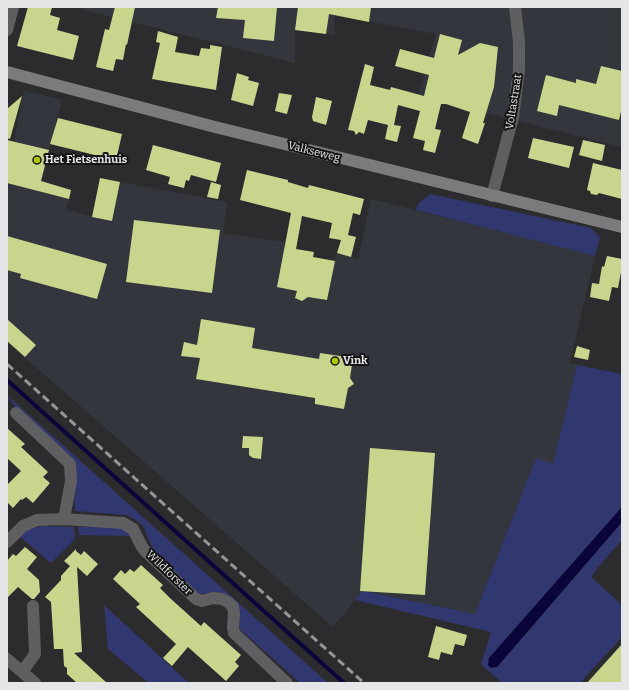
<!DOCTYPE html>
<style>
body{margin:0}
#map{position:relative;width:629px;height:690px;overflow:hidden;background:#2c2c2f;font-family:Bitter,serif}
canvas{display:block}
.frame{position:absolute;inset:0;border:8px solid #e5e6e8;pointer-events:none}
</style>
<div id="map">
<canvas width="629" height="690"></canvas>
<div class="frame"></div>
</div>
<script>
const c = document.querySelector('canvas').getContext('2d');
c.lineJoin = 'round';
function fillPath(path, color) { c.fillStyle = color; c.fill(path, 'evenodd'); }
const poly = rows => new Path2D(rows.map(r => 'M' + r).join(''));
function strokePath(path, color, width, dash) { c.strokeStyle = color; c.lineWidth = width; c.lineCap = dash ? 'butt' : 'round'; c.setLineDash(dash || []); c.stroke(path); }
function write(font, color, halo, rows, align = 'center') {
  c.font = font + ' Bitter,serif'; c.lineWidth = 4; c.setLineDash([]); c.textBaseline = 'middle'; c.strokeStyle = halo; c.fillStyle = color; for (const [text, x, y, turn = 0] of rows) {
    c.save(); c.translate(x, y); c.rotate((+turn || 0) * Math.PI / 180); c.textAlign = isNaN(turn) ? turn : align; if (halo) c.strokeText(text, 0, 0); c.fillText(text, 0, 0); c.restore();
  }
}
const built = poly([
 [73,7,622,7,622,147,418,96,436,34,334,15,335,35,295,30,295,63],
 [24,90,62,100,38,191,69,199,66,210,112,221,120,182,227,202,223,233,285,242,284,248,314,252,313,257,334,261,337,253,358,259,371,199,595,256,570,363,577,365,553,465,536,458,475,614,363,591,333,627,7,342,7,167,14,142]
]);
const green = poly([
 [430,194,591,228,600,237,595,256,416,210,419,203],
 [577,365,622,374,622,507,489,658,488,665,497,667,622,522,622,540,599,566,591,577,622,605,622,637,580,683,502,683,481,664,491,632,355,600,363,591,475,614,536,458,553,464],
 [7,395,328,683,300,683,243,632,238,627,225,594,216,592,199,594,154,552,143,526,135,519,126,515,75,511,73,463,18,411],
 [42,526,74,527,75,539,51,563,19,536,29,529],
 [78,527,119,527,130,534,130,536,79,535],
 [104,605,189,683,149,683,108,649]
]);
const water = poly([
 [622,507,622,522,497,667,491,668,488,665,489,658]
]);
const stream = poly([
 [7,380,344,683]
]);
const building = poly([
 [28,7,52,7,50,15,60,18,57,30,79,36,73,60,17,46],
 [115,7,135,7,127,45,126,44,123,60,116,59,113,71,96,67,105,29,109,30],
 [218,7,277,7,274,41,243,38,245,20,216,18],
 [298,7,371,7,369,22,329,14,326,34,295,30],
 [158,31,178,37,175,52,199,56,201,48,210,49,210,45,222,47,216,90,152,79,160,43,156,42],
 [440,34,462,40,458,55,480,43,498,47,494,87,483,123,485,123,478,144,462,138,470,112,446,104,441,104,435,129,441,130,435,153,423,150,425,141,413,138,420,111,398,105,394,125,401,126,397,142,385,139,388,125,368,120,364,134,359,132,356,135,354,131,348,130,365,64,374,67,370,85,390,90,391,87,424,96,429,75,395,66,400,49,434,58],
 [601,66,622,71,622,107,619,120,559,105,557,116,537,111,546,75,576,83,576,79,596,84],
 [237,73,249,77,248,80,259,83,253,106,231,100],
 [279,93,292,95,287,114,275,111],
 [22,96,10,139,7,138,7,109],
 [316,97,332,101,326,125,313,121,312,117],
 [58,118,122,134,117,156,114,155,110,159,105,159,103,157,50,144],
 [533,138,574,147,569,168,528,158],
 [7,140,49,150,41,181,71,190,69,199,7,183],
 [583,140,605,145,602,161,579,155],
 [153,145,221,163,216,182,191,175,189,181,186,180,184,188,168,184,170,177,146,170],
 [593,163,622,170,622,199,599,193,597,195,591,194,590,191,587,190],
 [247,170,288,180,288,182,308,188,309,185,364,199,360,215,353,213,348,235,356,237,351,257,337,253,341,240,329,238,332,223,302,216,296,249,314,252,313,257,335,261,327,300,308,297,302,301,295,298,297,291,277,287,291,213,240,200],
 [100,178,120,182,112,221,92,217],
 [211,182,221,185,218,199,207,197],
 [134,220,220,230,212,293,126,282],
 [7,236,107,264,97,299,20,278,21,274,7,270],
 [607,256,622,259,622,267,618,288,612,287,609,301,590,297,592,283,599,284,602,266,604,267],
 [7,319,36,345,25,357,7,341],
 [201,319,255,328,252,348,319,359,320,353,353,358,350,378,354,384,348,388,344,409,315,404,315,398,196,379,200,358,181,356,184,342,197,345],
 [577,346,590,350,588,360,574,357],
 [7,428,25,444,21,447,48,472,43,477,50,483,33,503,26,497,22,500,21,499,13,508,7,502,7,485,21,471,7,458],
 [243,436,263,437,261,459,253,458,249,455,249,448,242,448],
 [370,448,435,453,425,595,360,591],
 [25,547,37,557,27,569,39,580,40,592,34,599,32,599,18,587,7,598,7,561,13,554,16,556],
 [76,549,76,551,81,555,84,551,98,564,87,576,77,567,82,652,74,653,107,683,77,683,67,674,67,668,64,666,63,649,54,649,51,602,45,597,61,580,61,576,70,566,64,561],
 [141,565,163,585,160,588,171,599,201,626,204,622,241,655,235,662,239,666,226,681,188,647,172,666,163,658,176,644,136,607,140,604,113,579,121,570,125,574,130,569,134,572],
 [436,626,467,635,464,646,455,644,452,655,441,652,439,660,428,657],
 [622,644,622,683,587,683]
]);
const street = poly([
 [7,30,13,7],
 [492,196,513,117,519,70,519,42,515,7],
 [16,413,70,464,71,481,64,519],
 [7,542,23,526,37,520,64,519,123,523,133,529,142,547,146,552,196,599,202,601,213,598,222,599,228,602,233,607,234,613,233,627,234,633,287,683],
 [7,659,35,683],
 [22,672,35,654,33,606]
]);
const secondary = poly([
 [7,72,215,127,622,227]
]);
const rail = poly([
 [7,364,364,683]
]);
const markers = [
 [37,160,4,"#b1c500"],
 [335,361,4,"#b1c500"]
];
const streetNames = [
 ["Voltastraat",514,102,-81],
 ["Valkseweg",314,152,14],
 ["Wildforster",169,573,44]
];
const poiNames = [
 ["Het Fietsenhuis",45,160],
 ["Vink",343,361]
];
fillPath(built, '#34363e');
fillPath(green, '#313870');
fillPath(water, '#0a053a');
strokePath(stream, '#0a053a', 4);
fillPath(building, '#c8d58c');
strokePath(street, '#5f5f61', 12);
strokePath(secondary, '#7b7b7d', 12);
strokePath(rail, '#969699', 3, [8, 4]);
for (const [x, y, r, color] of markers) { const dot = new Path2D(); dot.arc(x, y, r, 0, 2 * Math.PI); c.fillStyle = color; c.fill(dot); strokePath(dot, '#151516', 1.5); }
write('11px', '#e5e6e8', '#151516', streetNames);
write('bold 11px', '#e5e6e8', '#151516', poiNames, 'left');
</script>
